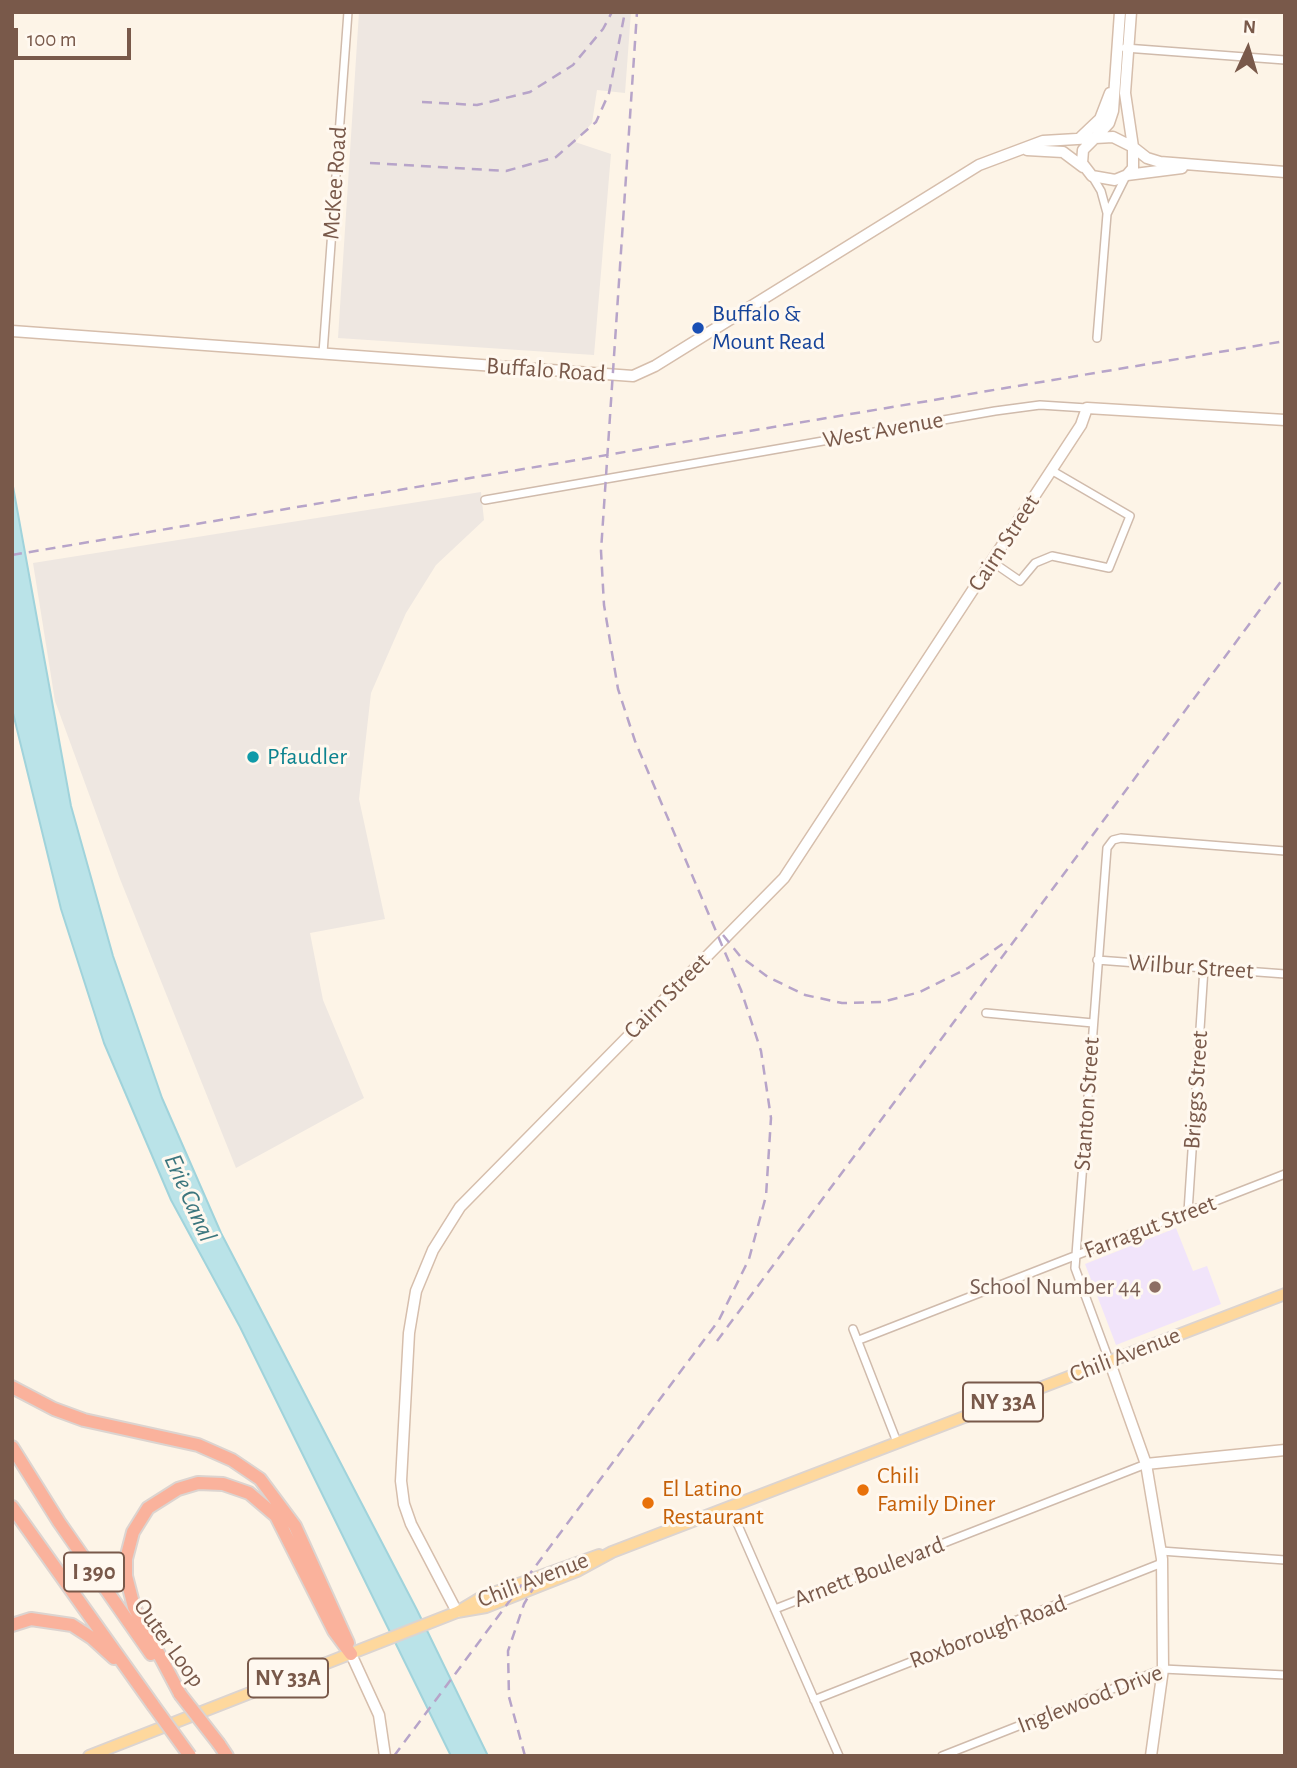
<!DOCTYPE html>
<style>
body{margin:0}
#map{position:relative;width:1297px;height:1768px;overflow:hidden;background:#fdf4e7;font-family:"Alegreya Sans",sans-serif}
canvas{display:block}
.frame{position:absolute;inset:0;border:14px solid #79594a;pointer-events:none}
.north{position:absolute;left:1213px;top:14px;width:70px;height:70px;-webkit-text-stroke:5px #fff8ef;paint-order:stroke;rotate:4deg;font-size:19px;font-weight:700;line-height:28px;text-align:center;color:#79594a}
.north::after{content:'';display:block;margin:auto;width:24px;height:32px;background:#79594a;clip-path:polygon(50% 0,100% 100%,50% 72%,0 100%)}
.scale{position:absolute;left:14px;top:28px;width:117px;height:32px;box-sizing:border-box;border:4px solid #79594a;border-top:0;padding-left:9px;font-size:21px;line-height:24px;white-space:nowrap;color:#79594a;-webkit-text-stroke:5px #fff8ef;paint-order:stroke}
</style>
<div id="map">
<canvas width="1297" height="1768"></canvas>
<div class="frame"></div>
<div class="north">N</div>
<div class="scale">100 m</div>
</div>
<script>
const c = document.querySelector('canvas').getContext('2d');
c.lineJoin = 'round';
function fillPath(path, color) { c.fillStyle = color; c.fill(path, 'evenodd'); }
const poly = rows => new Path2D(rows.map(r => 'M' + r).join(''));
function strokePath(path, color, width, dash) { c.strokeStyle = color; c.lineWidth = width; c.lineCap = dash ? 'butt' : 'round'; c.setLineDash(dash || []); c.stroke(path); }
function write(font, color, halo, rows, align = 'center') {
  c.font = font + ' "Alegreya Sans",sans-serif'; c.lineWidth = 6; c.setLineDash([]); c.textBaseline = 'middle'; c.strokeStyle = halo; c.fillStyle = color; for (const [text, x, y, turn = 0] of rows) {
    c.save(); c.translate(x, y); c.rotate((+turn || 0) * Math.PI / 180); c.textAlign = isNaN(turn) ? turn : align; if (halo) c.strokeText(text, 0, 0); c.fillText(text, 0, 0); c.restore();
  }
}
const industrial = poly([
 [359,12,631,12,625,93,597,90,592,123,575,142,611,154,594,355,338,338],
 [481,492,484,520,436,565,406,613,371,693,359,799,385,919,310,933,323,1000,364,1098,236,1168,120,879,55,701,33,563]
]);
const education = poly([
 [1176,1228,1193,1271,1207,1266,1221,1304,1116,1345,1085,1264]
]);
const water = poly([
 [12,481,71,806,113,956,162,1098,221,1233,417,1610,488,1756,451,1756,240,1327,171,1200,104,1043,61,909,12,709,12,481]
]);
const street = poly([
 [1125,48,1285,60],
 [1092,176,1101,191,1107,213],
 [1097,338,1107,214,1126,176],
 [323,353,348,12],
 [485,500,995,411,1040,405,1087,408],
 [991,561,1020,581,1035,563,1052,556,1109,568,1130,516,1051,470],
 [1097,960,1285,974],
 [986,1013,1093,1023],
 [1188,1212,1204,968],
 [853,1329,897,1442],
 [859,1340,1285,1174],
 [1109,1360,1075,1268,1107,848,1113,840,1121,838,1285,851],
 [730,1507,839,1756],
 [1161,1551,1285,1560],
 [775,1609,1146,1464],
 [814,1700,1162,1563],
 [942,1756,1163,1669,1285,1675]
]);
const secondary = poly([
 [1131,12,1125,93,1133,147],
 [1081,137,1100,119,1110,93],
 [1113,137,1133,147,1133,168,1127,175,1115,180,1092,176,1082,163,1083,150,1095,138,1113,137],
 [1095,138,1109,123,1113,111,1120,12],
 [1133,147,1147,158,1160,162,1285,172],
 [1027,150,1063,152,1083,167],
 [1127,175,1182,168],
 [12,331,633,376,655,366,979,165,1043,141,1094,138],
 [1109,1360,1146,1464,1162,1559,1163,1669,1151,1756],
 [1146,1464,1285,1450],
 [457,1612,411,1524,404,1504,401,1481,409,1333,416,1291,433,1250,460,1207,784,878,1081,425,1087,408,1285,420],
 [351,1654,379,1715,385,1756]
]);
const primary = poly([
 [457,1612,486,1607,577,1571,612,1552,1285,1294],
 [89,1756,457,1612,482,1597,599,1555]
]);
const highway = poly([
 [12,1387,54,1409,84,1420,198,1445,232,1460,260,1479,295,1526,348,1643],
 [12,1447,59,1522,151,1654],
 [12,1507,153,1705],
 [12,1625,31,1619,72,1625,92,1638,114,1658],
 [180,1694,134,1607,126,1576,126,1559,133,1532,148,1508,178,1489,198,1483,223,1484,249,1493,276,1516,334,1631,351,1654],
 [219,1744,227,1756]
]);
const rail = poly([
 [422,102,477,105,530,92,573,65,603,29,612,12],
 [370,163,506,171,556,157,596,122,609,93,625,12],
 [12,555,1285,341],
 [723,935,740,956,768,977,805,995,842,1003,882,1002,920,992,968,968,1004,943],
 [717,1341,1285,576],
 [394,1756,719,1320,749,1259,766,1196,771,1118,761,1051,741,990,635,741,618,689,604,605,601,551,637,12],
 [525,1756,509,1697,508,1651,524,1604,540,1577]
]);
const highwayBridge = poly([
 [180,1694,219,1744],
 [153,1705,190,1756]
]);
const markers = [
 [698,328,7,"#1a4fb4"],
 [253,757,7,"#0f9aa8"],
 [1155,1287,7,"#8d6e63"],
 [863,1490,7,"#e8710a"],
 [648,1503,7,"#e8710a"]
];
const shields = [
 [1003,1402,80],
 [94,1572,60],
 [288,1678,80]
];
const shieldNames = [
 ["NY 33A",1003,1402],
 ["I 390",94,1572],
 ["NY 33A",288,1678]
];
const streetNames = [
 ["McKee Road",335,183,-86],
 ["Buffalo Road",546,370,4],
 ["West Avenue",883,430,-10],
 ["Cairn Street",1004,543,-57],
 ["Wilbur Street",1191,967,4],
 ["Cairn Street",667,996,-45],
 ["Briggs Street",1196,1090,-86],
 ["Stanton Street",1087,1104,-86],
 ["Farragut Street",1150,1227,-21],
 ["Chili Avenue",1125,1355,-21],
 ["Arnett Boulevard",869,1572,-21],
 ["Chili Avenue",533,1580,-21],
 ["Roxborough Road",988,1632,-21],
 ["Outer Loop",169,1643,54],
 ["Inglewood Drive",1090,1699,-21]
];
const transitNames = [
 ["Buffalo &",712,314],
 ["Mount Read",712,342]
];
const cultureNames = [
 ["Pfaudler",267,757]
];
const educationNames = [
 ["School Number 44",1141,1287]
];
const foodNames = [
 ["Chili",877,1476],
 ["Family Diner",877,1504],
 ["El Latino",662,1489],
 ["Restaurant",662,1517]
];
const waterNames = [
 ["Erie Canal",190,1198,66]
];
fillPath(industrial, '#eee7e1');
fillPath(education, '#f1e4fa');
fillPath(water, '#bae3e8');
strokePath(water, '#a0d3db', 2);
strokePath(street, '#d0bbac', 10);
strokePath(secondary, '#d6beac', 13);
strokePath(primary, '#dcd4d0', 14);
strokePath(highway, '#dcd4d0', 16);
strokePath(street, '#fff', 7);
strokePath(secondary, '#fff', 10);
strokePath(primary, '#fed89d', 10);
strokePath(highway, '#fab29c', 12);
strokePath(rail, '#b7a4c9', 2.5, [10, 7]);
strokePath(highwayBridge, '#dcd4d0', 16, []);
strokePath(highwayBridge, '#fab29c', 12);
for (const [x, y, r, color] of markers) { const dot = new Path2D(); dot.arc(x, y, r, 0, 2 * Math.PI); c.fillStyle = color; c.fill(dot); strokePath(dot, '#fff8ef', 2.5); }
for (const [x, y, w] of shields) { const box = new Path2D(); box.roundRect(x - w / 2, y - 19.5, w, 39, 5); c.fillStyle = '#fff8ef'; c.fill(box); strokePath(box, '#79594a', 2); }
write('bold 23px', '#79594a', null, shieldNames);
write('24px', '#79594a', '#fff8ef', streetNames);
write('24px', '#164399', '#fff8ef', transitNames, 'left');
write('24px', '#0d838f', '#fff8ef', cultureNames, 'left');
write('24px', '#785e54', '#fff8ef', educationNames, 'right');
write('24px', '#c56008', '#fff8ef', foodNames, 'left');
write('italic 26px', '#3c767e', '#fff8ef', waterNames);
</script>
